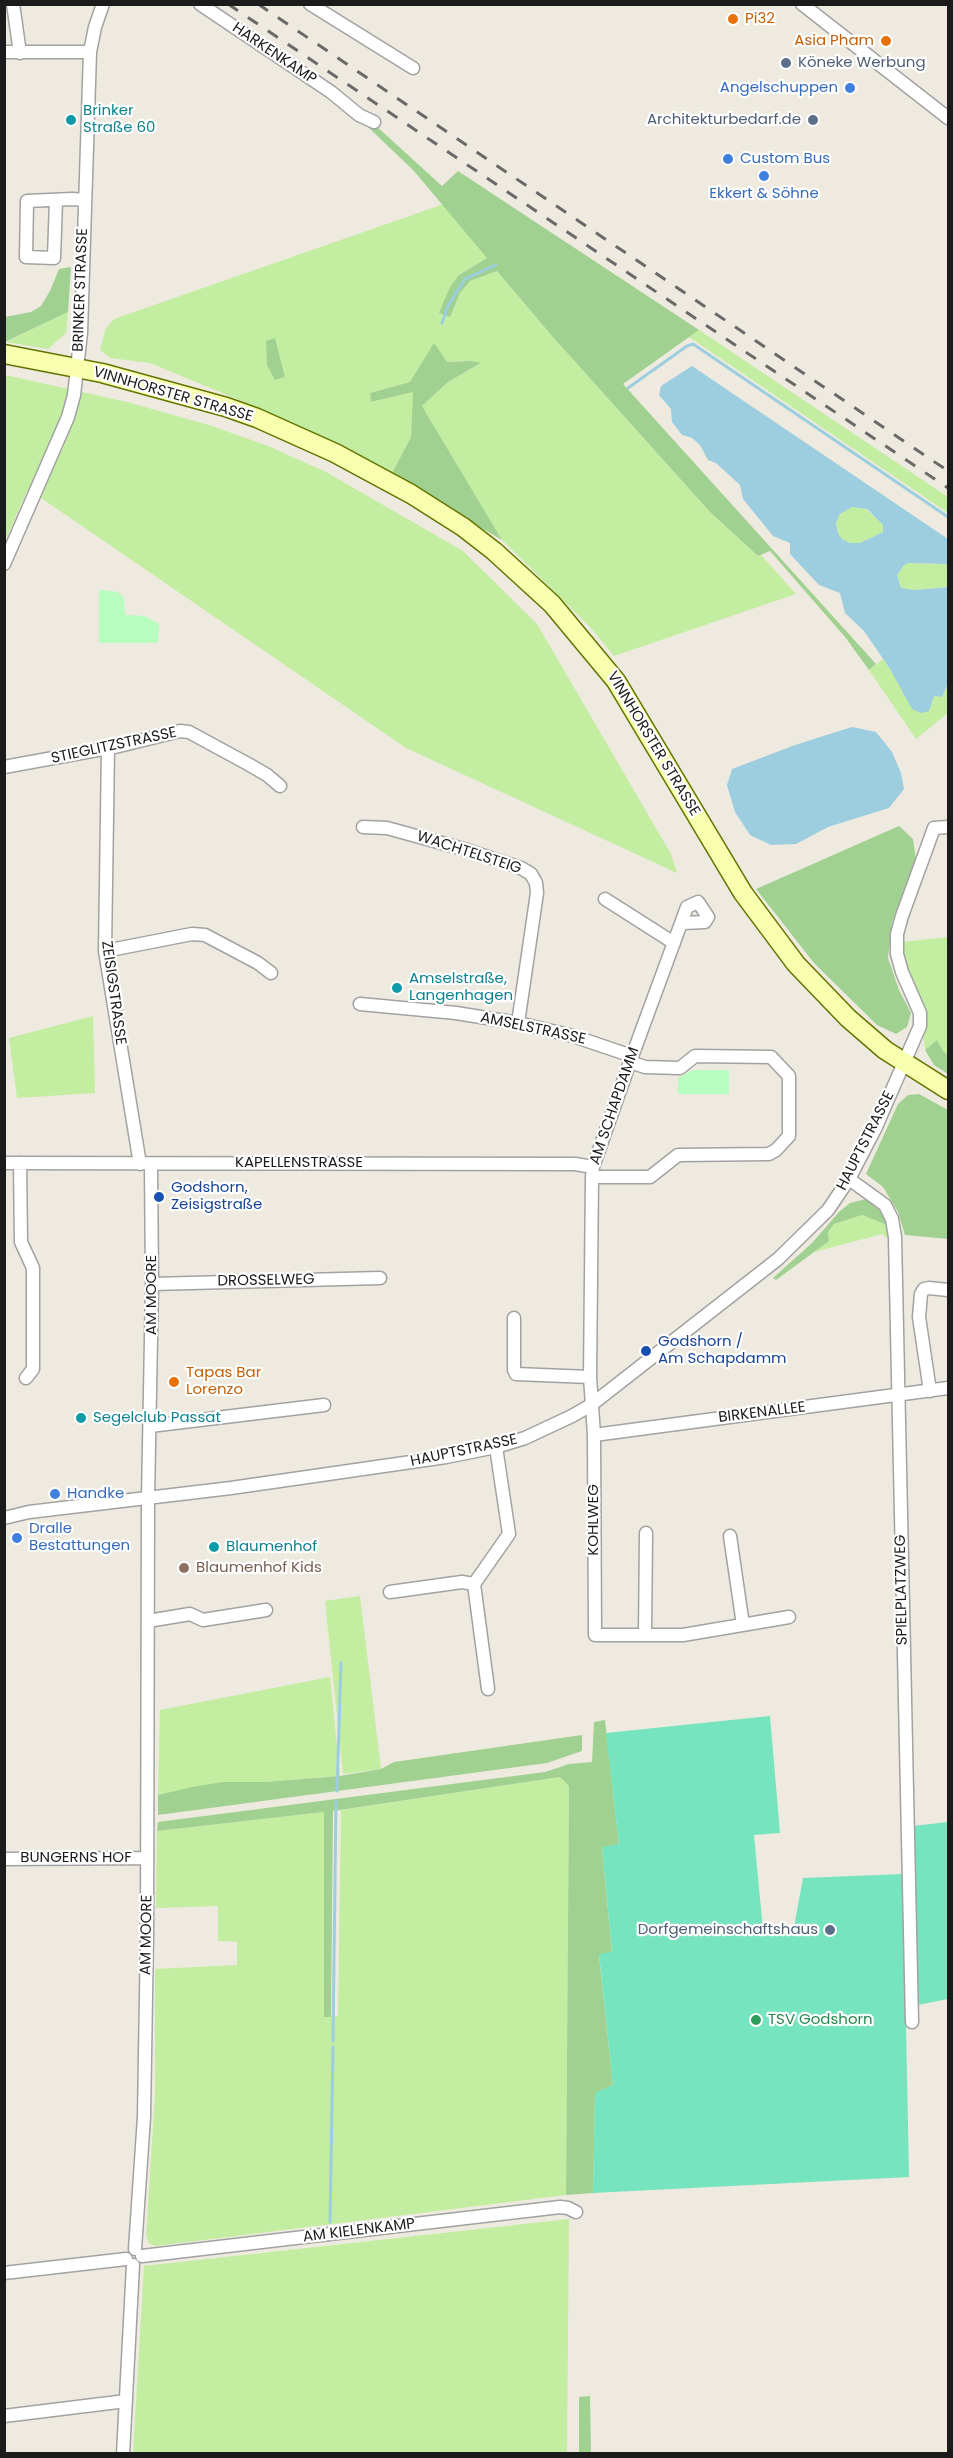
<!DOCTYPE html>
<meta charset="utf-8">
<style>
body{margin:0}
#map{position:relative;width:953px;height:2458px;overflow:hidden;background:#eeeadf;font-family:Poppins,sans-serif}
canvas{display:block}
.frame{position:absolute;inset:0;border:6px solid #1b1b1b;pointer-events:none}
</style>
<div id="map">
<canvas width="953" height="2458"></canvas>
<div class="frame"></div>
</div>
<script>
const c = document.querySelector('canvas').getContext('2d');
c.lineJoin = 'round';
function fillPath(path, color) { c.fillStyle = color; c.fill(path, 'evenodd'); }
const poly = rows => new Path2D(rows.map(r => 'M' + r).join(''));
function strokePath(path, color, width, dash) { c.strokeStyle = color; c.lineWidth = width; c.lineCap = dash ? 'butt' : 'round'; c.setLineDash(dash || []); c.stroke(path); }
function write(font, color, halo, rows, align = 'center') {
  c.font = font + ' Poppins,sans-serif'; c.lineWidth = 4.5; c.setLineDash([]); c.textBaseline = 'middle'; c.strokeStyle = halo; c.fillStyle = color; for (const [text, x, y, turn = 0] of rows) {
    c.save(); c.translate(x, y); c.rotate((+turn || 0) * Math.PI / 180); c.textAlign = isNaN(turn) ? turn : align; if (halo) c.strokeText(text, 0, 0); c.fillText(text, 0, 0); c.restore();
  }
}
const grass = poly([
 [444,204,487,258,459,275,450,317,460,293,470,281,497,271,552,336,710,512,758,556,761,555,796,594,614,656,590,627,502,540,422,406,448,382,480,364,472,361,447,362,410,382,370,393,372,402,413,392,411,437,391,475,332,441,232,397,150,363,110,358,100,350,106,328,114,319],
 [275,339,285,377,275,380,266,341],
 [68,312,66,333,48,349,6,342],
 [699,330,948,497,948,513,689,337],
 [5,375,127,402,212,426,268,446,326,472,463,551,537,624,671,854,677,873,406,748,28,489,5,541],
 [852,507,866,509,883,525,883,532,860,543,851,544,842,539,838,533,836,523,840,514],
 [909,563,948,564,948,587,915,590,901,588,897,575,904,565],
 [883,659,890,669,934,696,942,697,948,683,948,713,916,739,869,670],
 [948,937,948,1055,943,1051,937,1040,925,1050,924,1039,920,1038,925,1013,924,1004,903,961,902,942],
 [93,1016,95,1093,17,1098,9,1038],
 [862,1215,887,1225,888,1239,882,1234,814,1252,829,1241,828,1232,834,1224],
 [360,1596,381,1769,343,1774,325,1601],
 [330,1677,340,1776,265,1782,223,1782,158,1795,160,1710],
 [560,1777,569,1786,566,2195,155,2246,149,2243,146,2236,155,2095,155,1969,237,1965,237,1942,218,1941,218,1906,156,1908,157,1831,324,1812,324,2016,338,2016,341,1810],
 [569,2219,567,2453,133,2453,144,2266]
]);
const forest = poly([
 [374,124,442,186,458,171,699,330,623,384,876,664,869,670,845,637,770,551,758,556,710,512,552,336,497,271,470,281,460,293,450,317,439,313,450,287,459,275,487,258,414,171,368,127],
 [71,267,68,312,5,342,5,317,31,312,41,306,50,291,59,269],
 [275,338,285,377,275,380,267,365,266,341],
 [434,343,447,362,472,361,481,363,448,382,422,406,502,540,391,475,411,437,413,392,371,402,370,393,410,382],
 [899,826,913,839,916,860,892,922,888,958,899,990,911,1013,907,1027,896,1034,877,1025,814,963,756,889],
 [937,1040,943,1051,948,1055,948,1074,934,1065,925,1050],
 [919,1094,948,1110,948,1239,905,1235,898,1212,883,1187,866,1174,898,1104,908,1095],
 [866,1199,881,1212,887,1225,862,1215,834,1224,828,1232,829,1241,776,1280,773,1278,812,1243,839,1212,850,1203],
 [605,1720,619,1845,602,1847,612,1953,599,1955,613,2085,595,2094,593,2193,566,2195,569,1786,560,1777,333,1811,331,2017,324,2017,324,1812,157,1831,158,1822,545,1772,569,1764,592,1762,594,1722],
 [582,1735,582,1751,547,1763,158,1815,158,1795,192,1787,223,1782,265,1782,340,1776,381,1769,394,1762],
 [590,2396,591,2453,579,2453,579,2397]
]);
const park = poly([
 [99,590,118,592,124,598,125,615,145,616,159,624,158,643,99,643],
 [693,1070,729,1070,729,1094,678,1094,678,1078]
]);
const pitch = poly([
 [770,1716,780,1833,754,1835,763,1930,794,1927,803,1878,903,1874,909,2177,593,2193,595,2093,613,2085,599,1954,612,1952,602,1847,619,1844,606,1733],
 [948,1822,948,1999,918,2005,913,1826]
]);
const water = poly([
 [692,366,948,539,948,564,909,563,904,565,897,575,901,588,915,590,948,587,948,683,942,697,934,696,929,711,921,713,912,709,890,669,864,631,845,613,840,593,819,585,790,554,790,543,773,536,743,499,740,485,716,463,708,460,700,445,692,438,682,435,672,422,671,409,659,395,661,386],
 [852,507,867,509,883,525,883,532,860,543,850,543,842,539,838,533,836,523,840,514],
 [852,727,876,732,892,752,901,773,904,789,889,808,828,827,796,844,771,845,750,835,735,812,727,785,732,769,795,745]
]);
const stream = poly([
 [442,323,448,306,465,279,496,265],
 [628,388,687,346,693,344,948,517],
 [337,1791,341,1663],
 [333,2041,336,1801],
 [330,2222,333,2047]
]);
const street = poly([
 [13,4,20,53],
 [200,4,331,92,359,115,374,122],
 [310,4,413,68],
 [802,4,948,118],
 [4,52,90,52],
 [56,200,54,258,26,257,27,201,72,199,84,200],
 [4,564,68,417,74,395,81,333,90,52,95,27,103,4],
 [108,748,105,951,140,1164],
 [4,767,119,746,180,731,189,732,248,764,267,775,280,786],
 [363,827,387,828,467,850,521,868,531,874,536,883,537,893,518,1023],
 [605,899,674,943],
 [682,923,705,922,708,917,698,902,687,907,630,1062,593,1167,592,1177,590,1377,594,1435,595,1635,683,1635,789,1617],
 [105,951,192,934,205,935,258,963,271,973],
 [360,1004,456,1013,518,1023,573,1036,632,1056],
 [4,1163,575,1164,593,1167],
 [20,1163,21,1242,33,1268,33,1369,26,1378],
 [592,1177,650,1177,678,1155,769,1154,776,1150,789,1136,789,1076,771,1057,695,1056,680,1068,645,1067,630,1062],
 [849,1179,885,1205,892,1219,895,1237,912,2022],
 [152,1284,380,1278],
 [514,1318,514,1370,516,1374,590,1377],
 [930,1391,919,1317,921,1294,924,1289,929,1288,948,1290],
 [150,1426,324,1405],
 [594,1435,948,1388],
 [4,1518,29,1512,231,1488,446,1457,496,1447,525,1438,572,1416,591,1405,778,1259,828,1210,849,1179,875,1129,920,1026,920,1013,902,972,897,954,897,934,902,916,934,828,948,827],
 [730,1536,743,1625],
 [390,1592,462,1582,474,1584],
 [148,1621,190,1614,203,1620,266,1610],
 [645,1635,646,1533],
 [488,1689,474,1584,509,1534,496,1447],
 [4,1859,147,1858],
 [135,2249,144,2117,147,1934,148,1499,152,1284,151,1164],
 [142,2256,560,2207,568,2208,576,2212],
 [4,2273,126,2259],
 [4,2416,126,2401],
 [123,2454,133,2265]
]);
const secondary = poly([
 [4,354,102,373,226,407,257,418,335,453,411,494,463,527,494,551,552,604,616,681,743,893,796,964,848,1018,885,1050,948,1090]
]);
const rail = poly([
 [228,4,948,488],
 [258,4,948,471]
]);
const markers = [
 [733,19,6,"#e8710a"],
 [886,41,6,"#e8710a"],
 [786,63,6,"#5c6f8a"],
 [850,88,6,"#3f7fe0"],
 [71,120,6,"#0f9aa8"],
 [813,120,6,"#5c6f8a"],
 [728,159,6,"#3f7fe0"],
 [764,176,6,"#3f7fe0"],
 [397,988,6,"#0f9aa8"],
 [159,1197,6,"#1a4fb4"],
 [646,1351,6,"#1a4fb4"],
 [174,1382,6,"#e8710a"],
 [81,1418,6,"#0f9aa8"],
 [55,1494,6,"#3f7fe0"],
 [17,1538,6,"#3f7fe0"],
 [214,1547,6,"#0f9aa8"],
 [184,1568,6,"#8d6e63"],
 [830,1930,6,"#5c6f8a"],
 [756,2020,6,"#2e9e5b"]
];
const foodNames = [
 ["Pi32",745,19],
 ["Asia Pham",874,41,"right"],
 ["Tapas Bar",186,1373],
 ["Lorenzo",186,1390]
];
const streetNames = [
 ["HARKENKAMP",274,54,34],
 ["BRINKER STRASSE",81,290,-88],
 ["VINNHORSTER STRASSE",173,395,16],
 ["VINNHORSTER STRASSE",653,744,59],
 ["STIEGLITZSTRASSE",114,746,-12],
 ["WACHTELSTEIG",469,853,18],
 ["ZEISIGSTRASSE",113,993,82],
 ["AMSELSTRASSE",533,1029,12],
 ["AM SCHAPDAMM",615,1106,-71],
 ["HAUPTSTRASSE",866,1141,-63],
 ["KAPELLENSTRASSE",299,1163],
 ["DROSSELWEG",266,1281,-1],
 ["AM MOORE",152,1295,-90],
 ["BIRKENALLEE",762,1413,-7],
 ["HAUPTSTRASSE",464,1451,-12],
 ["KOHLWEG",594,1520,-90],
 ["SPIELPLATZWEG",902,1590,-91],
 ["BUNGERNS HOF",76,1858],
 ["AM MOORE",147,1935,-89],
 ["AM KIELENKAMP",359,2231,-7]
];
const serviceNames = [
 ["Köneke Werbung",798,63,"left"],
 ["Architekturbedarf.de",801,120],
 ["Dorfgemeinschaftshaus",818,1930]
];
const shopNames = [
 ["Angelschuppen",838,88,"right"],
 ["Custom Bus",740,159],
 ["Ekkert & Söhne",764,194,"center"],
 ["Handke",67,1494],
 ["Dralle",29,1529],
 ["Bestattungen",29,1546]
];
const cultureNames = [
 ["Brinker",83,111],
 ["Straße 60",83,128],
 ["Amselstraße,",409,979],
 ["Langenhagen",409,996],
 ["Segelclub Passat",93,1418],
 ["Blaumenhof",226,1547]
];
const transitNames = [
 ["Godshorn,",171,1188],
 ["Zeisigstraße",171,1205],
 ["Godshorn /",658,1342],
 ["Am Schapdamm",658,1359]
];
const educationNames = [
 ["Blaumenhof Kids",196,1568]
];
const leisureNames = [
 ["TSV Godshorn",768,2020]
];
fillPath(grass, '#c3eda0');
fillPath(forest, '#a1d191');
fillPath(park, '#b7fdbf');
fillPath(pitch, '#76e4be');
fillPath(water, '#9ccee0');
strokePath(stream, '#9ccee0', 3);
strokePath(street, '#a2a2a2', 15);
strokePath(secondary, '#637400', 21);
strokePath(street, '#fff', 12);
strokePath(secondary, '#f7fead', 18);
strokePath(rail, '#696969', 3, [12, 12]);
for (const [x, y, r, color] of markers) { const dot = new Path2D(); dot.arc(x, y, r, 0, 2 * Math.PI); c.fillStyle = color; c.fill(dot); strokePath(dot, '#fff', 2); }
write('15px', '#c56008', '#fff', foodNames, 'left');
write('15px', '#1b1b1b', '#fff', streetNames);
write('15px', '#4e5e75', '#fff', serviceNames, 'right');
write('15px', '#366cbe', '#fff', shopNames, 'left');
write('15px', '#0d838f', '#fff', cultureNames, 'left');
write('15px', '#164399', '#fff', transitNames, 'left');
write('15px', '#785e54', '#fff', educationNames, 'left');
write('15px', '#27864d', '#fff', leisureNames, 'left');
</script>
